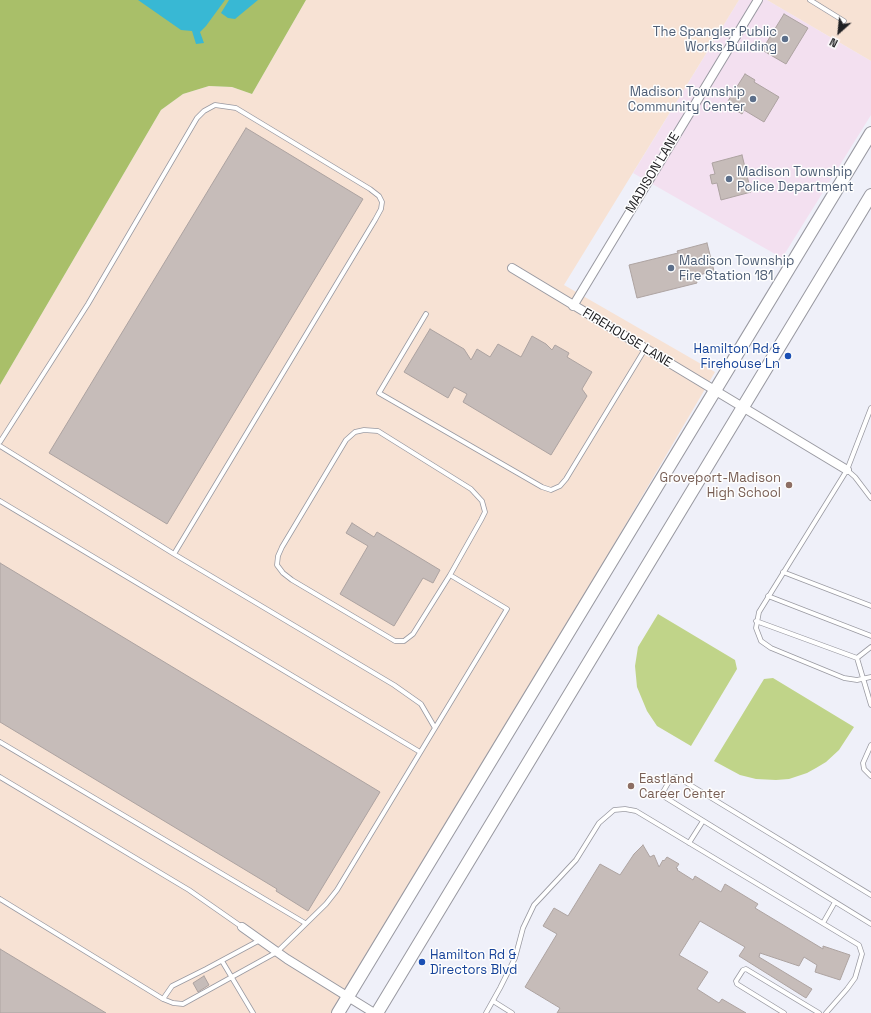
<!DOCTYPE html>
<style>
body{margin:0}
#map{position:relative;width:871px;height:1013px;overflow:hidden;background:#eff0f9;font-family:"Space Grotesk",sans-serif}
canvas{display:block}
.north{position:absolute;left:819px;top:12px;width:40px;height:40px;-webkit-text-stroke:3px #fefefe;paint-order:stroke;rotate:207deg;font-size:11px;font-weight:700;line-height:16px;text-align:center;color:#202023}
.north::after{content:'';display:block;margin:auto;width:14px;height:18px;background:#202023;clip-path:polygon(50% 0,100% 100%,50% 72%,0 100%)}
</style>
<div id="map">
<canvas width="871" height="1013"></canvas>
<div class="north">N</div>
</div>
<script>
const c = document.querySelector('canvas').getContext('2d');
c.lineJoin = 'round';
function fillPath(path, color) { c.fillStyle = color; c.fill(path, 'evenodd'); }
const poly = rows => new Path2D(rows.map(r => 'M' + r).join(''));
function strokePath(path, color, width, dash) { c.strokeStyle = color; c.lineWidth = width; c.lineCap = dash ? 'butt' : 'round'; c.setLineDash(dash || []); c.stroke(path); }
function write(font, color, halo, rows, align = 'center') {
  c.font = font + ' "Space Grotesk",sans-serif'; c.lineWidth = 3; c.setLineDash([]); c.textBaseline = 'middle'; c.strokeStyle = halo; c.fillStyle = color; for (const [text, x, y, turn = 0] of rows) {
    c.save(); c.translate(x, y); c.rotate((+turn || 0) * Math.PI / 180); c.textAlign = isNaN(turn) ? turn : align; if (halo) c.strokeText(text, 0, 0); c.fillText(text, 0, 0); c.restore();
  }
}
const commercial = poly([
 [739,0,767,0,871,61,871,115,782,258,633,173]
]);
const industrial = poly([
 [306,0,739,0,564,285,715,372,339,1013,0,1013,0,385,161,110,183,94,209,86,232,87,252,94],
 [767,0,871,0,871,61]
]);
const green = poly([
 [658,614,735,660,737,669,691,746,657,726,647,711,637,687,635,666,638,647],
 [773,678,854,727,839,750,826,762,816,768,807,773,789,779,776,780,756,779,740,775,714,761,764,679]
]);
const forest = poly([
 [0,0,306,0,252,94,232,87,209,86,183,94,161,110,0,385]
]);
const water = poly([
 [138,0,225,0,206,26,200,32,204,43,196,44,192,31,181,30],
 [229,0,258,0,235,19,228,18,221,13]
]);
const building = poly([
 [784,14,808,28,786,64,762,50,784,14],
 [745,74,755,80,754,82,779,97,764,122,744,110,742,114,734,109,736,106,728,101,745,74],
 [246,128,363,199,167,524,49,453,246,128],
 [742,155,751,192,721,200,717,183,712,184,710,175,715,174,712,163,742,155],
 [707,243,714,271,695,276,697,283,637,298,629,265,678,253,677,251,707,243],
 [430,329,464,349,471,360,477,349,490,357,498,344,521,357,532,336,546,344,552,350,555,345,569,353,567,357,592,372,582,389,587,396,551,455,463,402,467,394,454,387,448,398,404,372,430,329],
 [352,523,374,537,377,532,440,570,433,583,423,578,394,626,340,594,368,546,346,533,352,523],
 [0,563,380,792,308,911,276,891,277,889,0,722,0,563],
 [643,845,650,857,654,855,659,867,663,860,664,861,667,857,679,864,676,868,678,869,677,870,693,880,695,876,721,892,725,884,758,904,755,908,823,949,823,946,850,955,840,980,815,972,817,965,804,957,799,966,760,953,759,957,812,989,806,998,739,956,745,947,700,921,679,955,708,972,697,989,719,1003,722,999,746,1013,557,1013,560,1008,525,987,557,934,543,926,554,908,568,916,600,864,620,875,634,854,643,845],
 [0,949,106,1013,0,1013,0,949],
 [204,976,209,985,198,992,193,983,204,976]
]);
const service = poly([
 [810,0,844,21],
 [426,314,379,393,542,487,551,490,560,486,566,479,645,349],
 [871,408,847,470,759,612,756,628,761,641,771,648,844,678,857,680,871,677],
 [0,442,88,304,197,118,204,111,215,105,236,108,370,189,379,196,382,202,381,209,375,220,174,554,394,685,421,704,435,728],
 [0,446,174,554],
 [847,470,855,477,871,498],
 [0,501,420,752],
 [783,572,871,606],
 [768,596,871,636],
 [756,621,857,658,871,705],
 [857,658,871,647],
 [0,742,305,923],
 [871,745,863,763,864,769,871,776],
 [0,777,189,890,242,927],
 [689,843,703,821],
 [871,895,677,777,671,778,663,792,663,796,871,924],
 [0,899,163,999,173,1003,183,1004,277,952,326,904,337,890,507,609,450,575,413,634,404,641,395,641,292,580,283,573,277,565,278,556,282,547,346,440,355,432,364,430,378,431,471,489,482,501,485,512,481,520,450,575],
 [823,923,835,902],
 [222,961,253,1013],
 [163,999,172,986,206,969,260,940],
 [493,1001,512,1013],
 [486,1013,500,988,515,958,523,928,534,905,576,860,599,823,614,810,625,809,636,811,859,945,862,954,855,978,847,989,826,1013],
 [784,1013,737,984,736,981,743,970,746,969,819,1013]
]);
const minor = poly([
 [512,268,847,470],
 [573,306,758,0],
 [242,927,287,959,374,1013]
]);
const primary = poly([
 [338,1013,871,133],
 [377,1013,871,195]
]);
const markers = [
 [785,39,4,"#5c6f8a"],
 [753,99,4,"#5c6f8a"],
 [729,179,4,"#5c6f8a"],
 [671,268,4,"#5c6f8a"],
 [788,356,4,"#1a4fb4"],
 [789,485,4,"#8d6e63"],
 [631,786,4,"#8d6e63"],
 [422,962,4,"#1a4fb4"]
];
const serviceNames = [
 ["The Spangler Public",777,32],
 ["Works Building",777,47],
 ["Madison Township",745,92],
 ["Community Center",745,107],
 ["Madison Township",737,172,"left"],
 ["Police Department",737,187,"left"],
 ["Madison Township",679,261,"left"],
 ["Fire Station 181",679,276,"left"]
];
const streetNames = [
 ["MADISON LANE",653,173,-59],
 ["FIREHOUSE LANE",627,338,31]
];
const transitNames = [
 ["Hamilton Rd &",780,349],
 ["Firehouse Ln",780,364],
 ["Hamilton Rd &",430,955,"left"],
 ["Directors Blvd",430,970,"left"]
];
const educationNames = [
 ["Groveport-Madison",781,478],
 ["High School",781,493],
 ["Eastland",639,779,"left"],
 ["Career Center",639,794,"left"]
];
fillPath(commercial, '#f3e0f0');
fillPath(industrial, '#f7e2d4');
fillPath(green, '#c0d489');
fillPath(forest, '#a9bf69');
fillPath(water, '#38b8d4');
fillPath(building, '#c6bcb9');
strokePath(building, '#ada3a1', 1);
strokePath(service, '#9999a1', 5.5);
strokePath(minor, '#9999a1', 10);
strokePath(primary, '#9999a1', 14);
strokePath(service, '#fff', 4);
strokePath(minor, '#fff', 8);
strokePath(primary, '#fff', 12);
for (const [x, y, r, color] of markers) { const dot = new Path2D(); dot.arc(x, y, r, 0, 2 * Math.PI); c.fillStyle = color; c.fill(dot); strokePath(dot, '#fefefe', 1.5); }
write('13px', '#4e5e75', '#fefefe', serviceNames, 'right');
write('13px', '#202023', '#fefefe', streetNames);
write('13px', '#164399', '#fefefe', transitNames, 'right');
write('13px', '#785e54', '#fefefe', educationNames, 'right');
</script>
